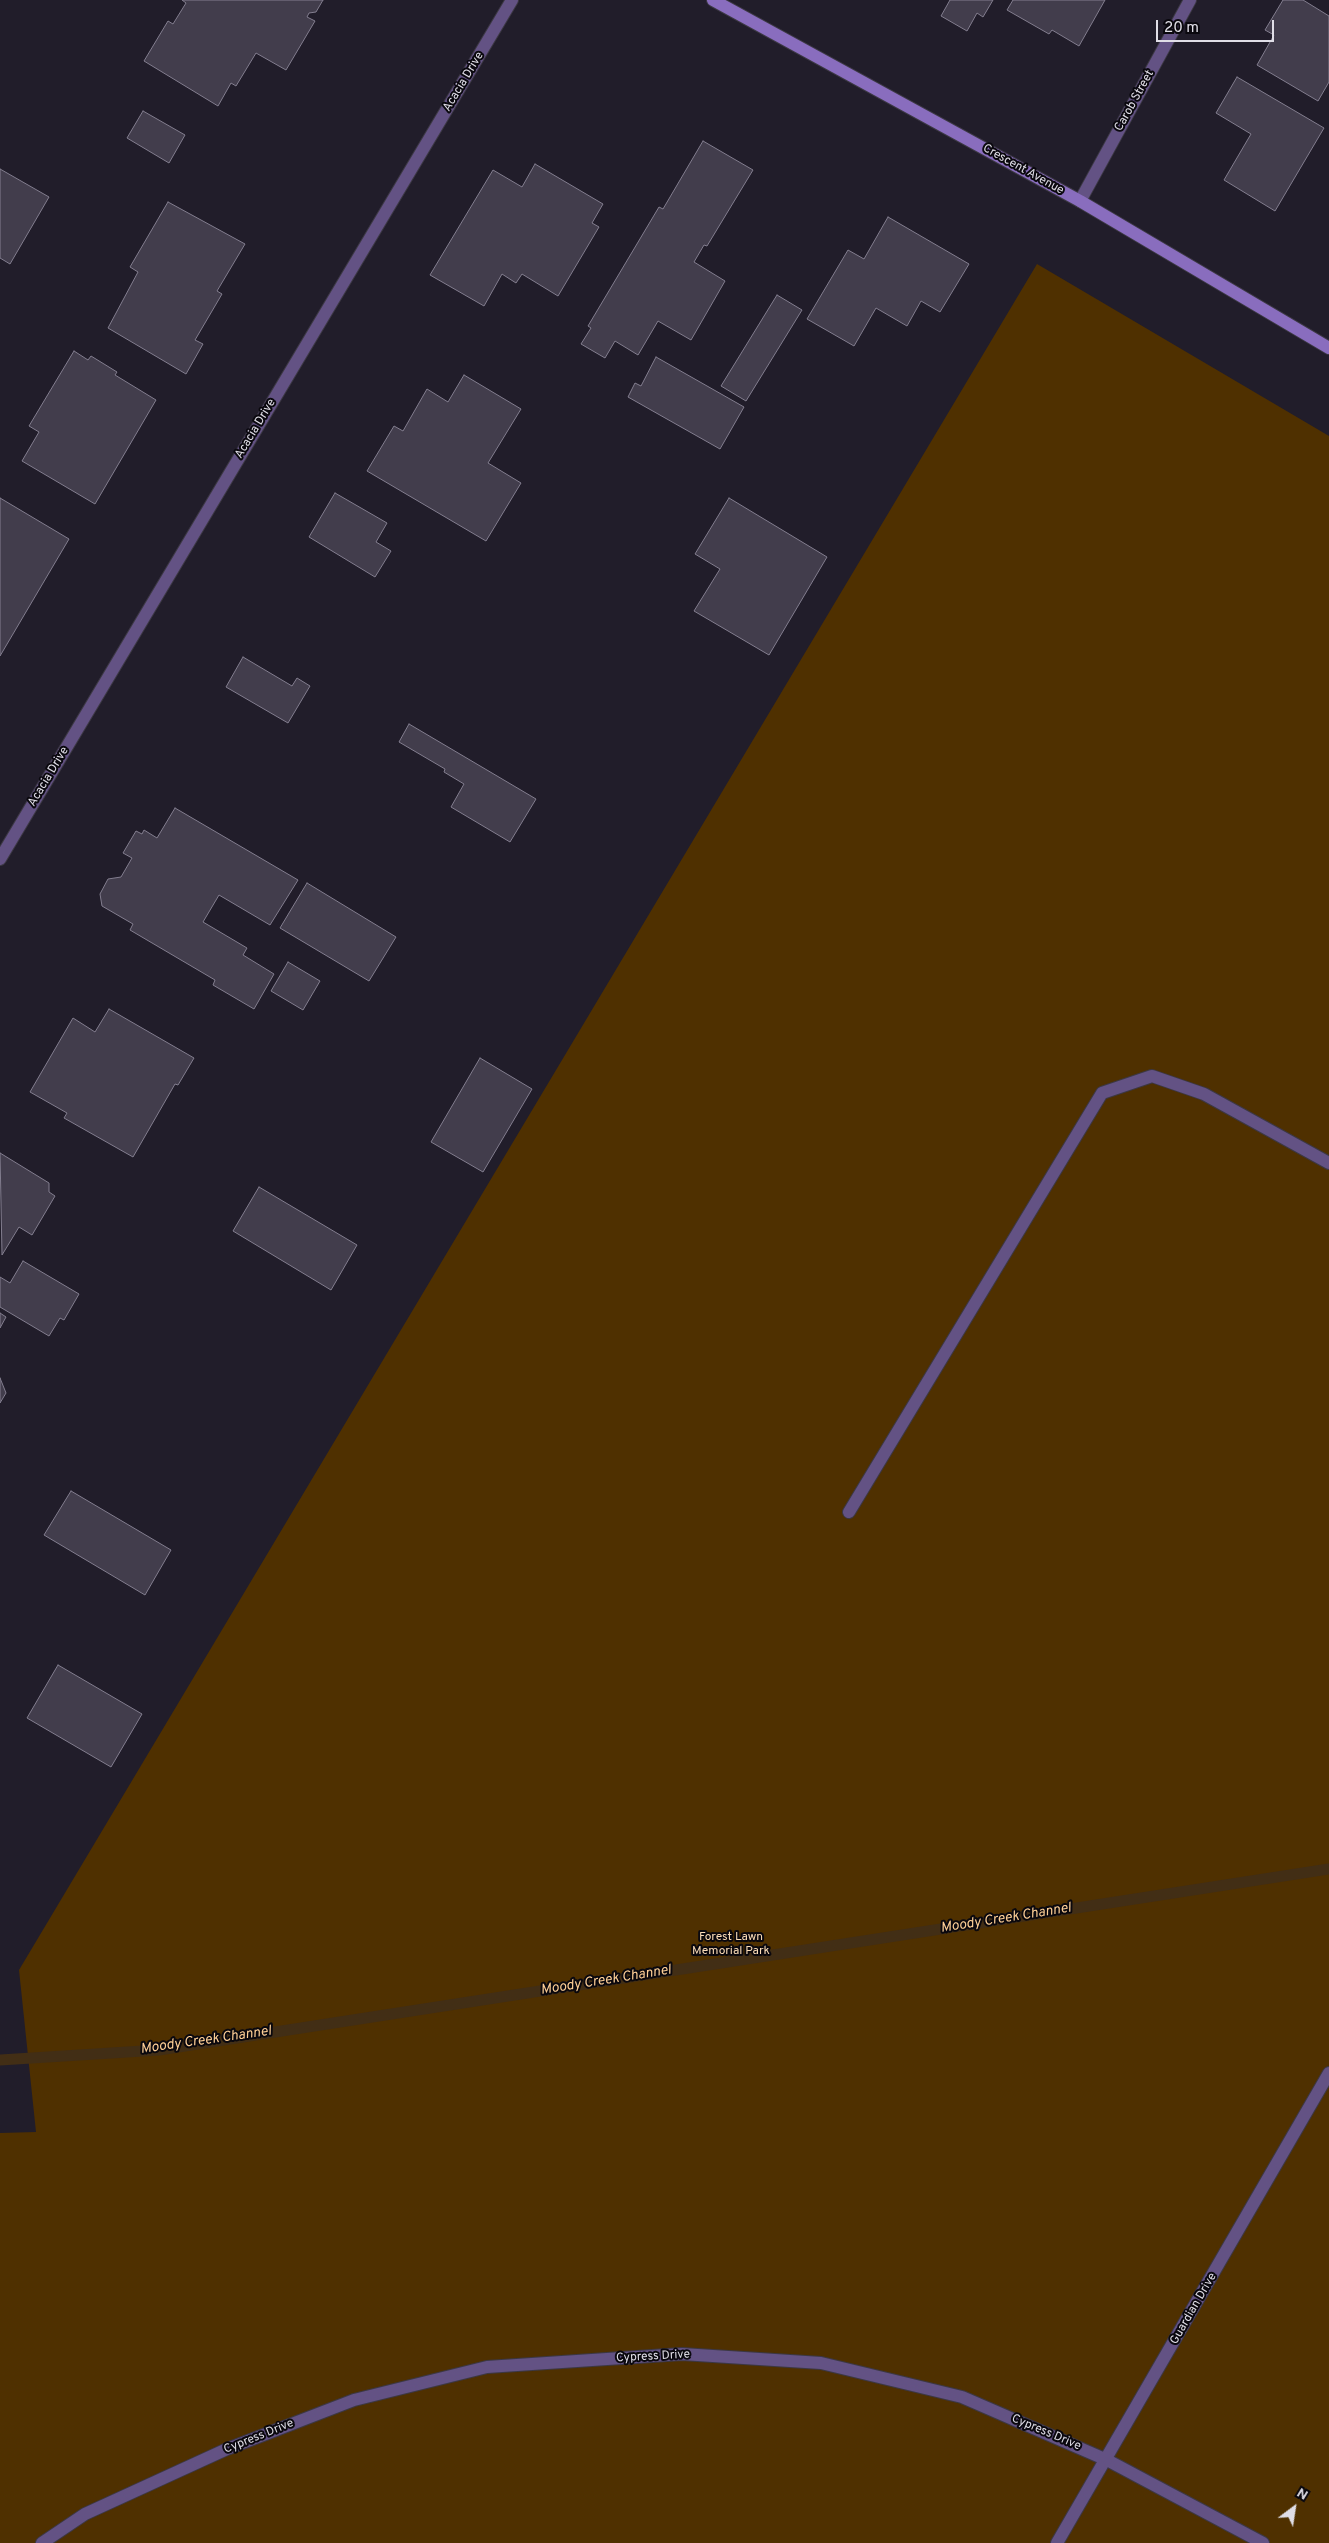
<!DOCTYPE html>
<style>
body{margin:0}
#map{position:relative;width:1329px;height:2543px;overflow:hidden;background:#211d2a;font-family:Overpass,sans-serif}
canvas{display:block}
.north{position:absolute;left:1269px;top:2483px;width:50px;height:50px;-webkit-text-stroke:4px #0a080e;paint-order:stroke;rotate:31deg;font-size:14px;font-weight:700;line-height:20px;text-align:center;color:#e0dee7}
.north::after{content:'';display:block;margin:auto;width:18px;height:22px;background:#e0dee7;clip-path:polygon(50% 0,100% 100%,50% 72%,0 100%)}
.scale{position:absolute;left:1156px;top:20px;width:118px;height:22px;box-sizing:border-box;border:2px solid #e0dee7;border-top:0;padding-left:6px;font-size:15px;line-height:18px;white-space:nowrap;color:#e0dee7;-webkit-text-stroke:4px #0a080e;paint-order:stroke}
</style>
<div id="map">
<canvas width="1329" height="2543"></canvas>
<div class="north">N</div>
<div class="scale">20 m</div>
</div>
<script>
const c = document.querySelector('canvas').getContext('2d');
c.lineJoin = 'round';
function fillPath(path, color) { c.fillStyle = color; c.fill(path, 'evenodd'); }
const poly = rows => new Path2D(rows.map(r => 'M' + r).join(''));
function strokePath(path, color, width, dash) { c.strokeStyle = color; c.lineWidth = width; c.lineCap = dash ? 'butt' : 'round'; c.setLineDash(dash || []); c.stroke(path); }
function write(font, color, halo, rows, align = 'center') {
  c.font = font + ' Overpass,sans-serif'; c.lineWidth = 4; c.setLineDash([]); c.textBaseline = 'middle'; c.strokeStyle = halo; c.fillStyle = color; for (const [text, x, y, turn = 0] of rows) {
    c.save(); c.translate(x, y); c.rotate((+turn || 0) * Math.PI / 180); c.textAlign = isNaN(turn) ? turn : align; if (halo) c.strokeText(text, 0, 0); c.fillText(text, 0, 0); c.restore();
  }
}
const green = poly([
 [1037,264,1329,436,1329,2543,0,2543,0,2133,36,2132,19,1970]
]);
const stream = poly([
 [0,2060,159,2050,1329,1869]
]);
const building = poly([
 [323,0,316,12,309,13,307,17,315,21,286,70,256,53,236,86,231,83,218,106,144,61,168,21,173,24,186,3,182,0,323,0],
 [950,0,993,0,983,17,977,13,967,31,941,16,950,0],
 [1013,0,1105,0,1079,46,1052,30,1049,34,1007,10,1013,0],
 [1283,0,1303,0,1329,16,1329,82,1318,101,1257,65,1274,35,1265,30,1283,0],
 [1237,77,1324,128,1275,211,1224,180,1251,134,1216,113,1237,77],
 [143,111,185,135,169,163,127,138,143,111],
 [703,141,753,170,707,246,704,245,694,262,725,281,691,340,658,321,638,355,615,341,605,358,581,344,591,328,588,326,659,207,663,209,703,141],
 [535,164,603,204,592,223,599,227,558,296,522,274,516,283,502,274,484,306,430,275,493,170,522,187,535,164],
 [0,169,49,197,10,264,0,258,0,169],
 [168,202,245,244,217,291,222,294,195,340,203,344,186,374,108,328,138,272,130,267,168,202],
 [888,217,969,264,940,312,921,301,907,326,876,308,854,346,807,319,848,250,864,259,888,217],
 [777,295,802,310,746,401,721,386,777,295],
 [74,351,88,360,91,356,117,372,115,375,156,400,95,504,22,461,39,432,29,426,74,351],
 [656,357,744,407,720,449,628,397,635,383,641,386,656,357],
 [464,375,521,409,488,463,521,483,486,541,367,471,394,426,403,431,427,389,448,402,464,375],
 [335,493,387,523,376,542,391,551,375,577,309,537,335,493],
 [0,498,69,539,0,656,0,498],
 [729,498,827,557,769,655,694,611,720,569,695,554,729,498],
 [243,657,292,686,297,678,310,686,288,723,226,687,243,657],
 [409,724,536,799,510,842,451,807,464,784,444,772,445,769,399,742,409,724],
 [175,808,298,880,270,925,219,895,203,922,247,948,243,955,274,974,254,1009,213,985,215,980,130,930,133,924,102,906,100,894,108,879,121,877,132,858,123,853,136,831,142,834,144,830,157,838,175,808],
 [307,883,396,937,369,981,280,928,307,883],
 [288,962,320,981,303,1010,271,991,288,962],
 [109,1009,194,1058,178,1085,175,1084,133,1157,64,1118,67,1113,30,1092,73,1018,95,1032,109,1009],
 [480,1058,532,1089,483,1172,431,1142,480,1058],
 [0,1153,49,1183,49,1192,55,1196,32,1235,19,1227,2,1255,0,1153],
 [259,1187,357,1245,331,1290,233,1231,259,1187],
 [23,1261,79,1294,64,1320,60,1318,49,1336,0,1307,0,1277,10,1283,23,1261],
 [0,1313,6,1317,0,1328,0,1313],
 [0,1378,6,1393,0,1403,0,1378],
 [71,1491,171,1550,145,1595,44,1535,71,1491],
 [58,1665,142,1714,111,1767,27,1718,58,1665]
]);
const lane = poly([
 [849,1512,1102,1093,1152,1076,1204,1094,1329,1163],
 [42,2543,85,2514,227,2449,354,2400,487,2367,682,2354,821,2363,962,2397,1107,2460,1263,2543],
 [1057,2543,1329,2073]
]);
const street = poly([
 [1080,201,1190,0],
 [0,859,512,0]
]);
const secondary = poly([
 [713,0,1080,201,1329,348]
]);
const streetNames = [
 ["Acacia Drive",464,82,-59],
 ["Carob Street",1135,101,-61],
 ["Crescent Avenue",1023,170,29],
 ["Acacia Drive",256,429,-59],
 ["Acacia Drive",49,777,-59],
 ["Guardian Drive",1194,2309,-60],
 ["Cypress Drive",653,2357,-3],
 ["Cypress Drive",1046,2433,23],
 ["Cypress Drive",259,2437,-22]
];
const parkNames = [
 ["Forest Lawn",731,1938],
 ["Memorial Park",731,1952]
];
const waterNames = [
 ["Moody Creek Channel",1006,1919,-9],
 ["Moody Creek Channel",606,1981,-9],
 ["Moody Creek Channel",206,2041,-8]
];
fillPath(green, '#4f3000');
strokePath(stream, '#422e15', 11);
fillPath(building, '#423d4c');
strokePath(building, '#837e8f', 1);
strokePath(lane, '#3c3844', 14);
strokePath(street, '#3c3844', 14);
strokePath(secondary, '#3c3844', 14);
strokePath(lane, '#635284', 12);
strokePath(street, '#635284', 12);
strokePath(secondary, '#896dbe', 12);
write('12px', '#e0dee7', '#0a080e', streetNames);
write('12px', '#fcddb8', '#0a080e', parkNames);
write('italic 14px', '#fecf96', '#0a080e', waterNames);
</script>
